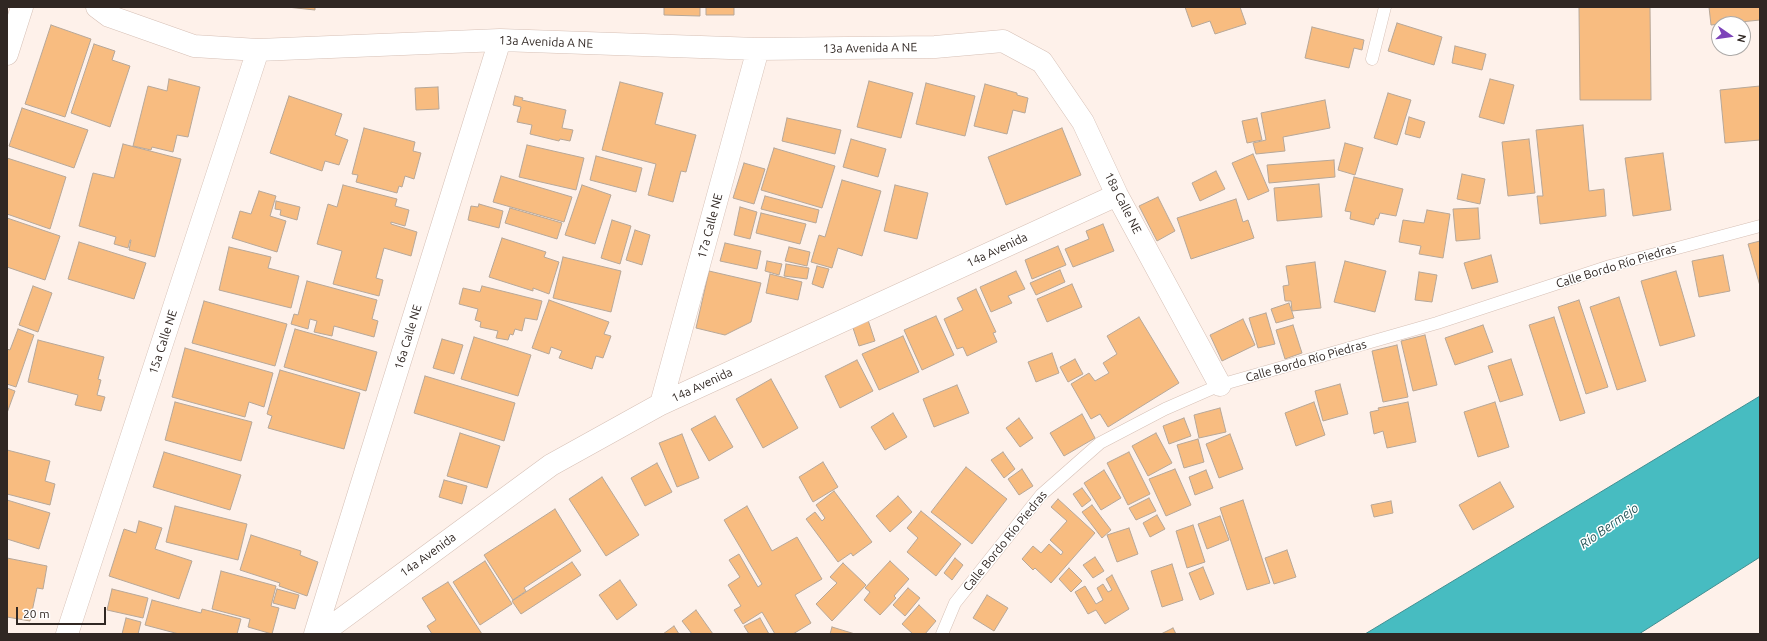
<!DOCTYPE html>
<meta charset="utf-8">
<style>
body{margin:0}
#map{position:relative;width:1767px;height:641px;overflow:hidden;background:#fef1ea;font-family:Ubuntu,sans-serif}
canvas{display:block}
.frame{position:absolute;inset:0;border:8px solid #302723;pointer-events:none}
.north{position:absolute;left:1711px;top:16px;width:40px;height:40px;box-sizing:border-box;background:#fff;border:1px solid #aca9a7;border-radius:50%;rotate:103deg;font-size:11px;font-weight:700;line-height:16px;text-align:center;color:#302723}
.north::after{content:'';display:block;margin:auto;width:14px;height:18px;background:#7c43b9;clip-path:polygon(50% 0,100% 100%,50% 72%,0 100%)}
.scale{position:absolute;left:16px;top:607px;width:90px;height:18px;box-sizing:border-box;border:2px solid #302723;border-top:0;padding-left:5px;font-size:12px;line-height:14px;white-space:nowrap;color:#302723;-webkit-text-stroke:3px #fff;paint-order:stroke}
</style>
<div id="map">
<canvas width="1767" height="641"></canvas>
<div class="frame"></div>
<div class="north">N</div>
<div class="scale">20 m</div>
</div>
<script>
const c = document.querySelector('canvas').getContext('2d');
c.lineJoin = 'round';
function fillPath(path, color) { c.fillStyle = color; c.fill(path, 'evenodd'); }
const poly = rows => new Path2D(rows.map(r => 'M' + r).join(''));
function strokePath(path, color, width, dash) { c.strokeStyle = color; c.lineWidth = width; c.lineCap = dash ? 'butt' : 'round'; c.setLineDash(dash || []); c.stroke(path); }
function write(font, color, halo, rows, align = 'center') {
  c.font = font + ' Ubuntu,sans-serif'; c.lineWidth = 3; c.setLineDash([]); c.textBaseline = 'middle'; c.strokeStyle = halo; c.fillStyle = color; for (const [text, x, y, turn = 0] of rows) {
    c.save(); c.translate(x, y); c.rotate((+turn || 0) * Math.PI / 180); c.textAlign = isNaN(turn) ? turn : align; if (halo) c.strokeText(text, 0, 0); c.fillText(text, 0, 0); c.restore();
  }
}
const water = poly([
 [1760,396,1760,557,1639,634,1365,634,1760,396]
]);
const building = poly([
 [287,7,315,7,315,10,287,7],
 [664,7,700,7,700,16,664,15,664,7],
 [706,7,734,7,734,15,706,15,706,7],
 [1185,7,1240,7,1246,24,1215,34,1210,21,1192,27,1185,7],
 [1579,7,1650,7,1651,100,1580,100,1579,7],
 [1709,7,1760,7,1760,20,1711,25,1709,7],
 [1397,23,1442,37,1434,65,1388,51,1397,23],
 [51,25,91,39,65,117,25,104,51,25],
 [1312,27,1364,40,1362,50,1354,48,1349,68,1305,58,1312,27],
 [94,44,115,51,112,60,130,66,110,127,71,113,94,44],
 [1455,46,1486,54,1482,70,1452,63,1455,46],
 [169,79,200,87,188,137,177,135,173,152,152,147,151,150,133,146,148,86,167,91,169,79],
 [1490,79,1514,85,1504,124,1479,117,1490,79],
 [869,81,913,93,901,138,857,127,869,81],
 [620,82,663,93,655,124,696,135,686,172,681,171,673,202,648,195,656,164,602,150,620,82],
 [926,83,975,96,965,136,916,124,926,83],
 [985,84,1017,93,1017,95,1028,98,1025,113,1013,110,1007,134,974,126,985,84],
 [1760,86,1760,140,1725,143,1720,90,1760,86],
 [438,87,439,109,416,110,415,88,438,87],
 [1388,93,1411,100,1397,145,1374,138,1388,93],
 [289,96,342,114,335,135,348,140,339,165,325,161,322,171,270,153,289,96],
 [515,96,523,98,522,100,566,110,562,128,573,130,570,141,560,139,559,141,530,134,532,125,517,122,521,107,513,105,515,96],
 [1325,100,1330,128,1283,137,1285,151,1256,154,1253,143,1266,140,1261,113,1325,100],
 [22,108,88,130,74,168,9,146,22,108],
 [1409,117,1425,122,1420,138,1405,134,1409,117],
 [787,118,841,130,835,154,782,141,787,118],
 [1257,118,1262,140,1247,143,1242,121,1257,118],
 [1583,125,1589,191,1604,189,1606,216,1540,224,1537,196,1543,196,1536,130,1583,125],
 [364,128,415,142,413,151,421,153,414,179,405,176,402,187,399,186,397,193,356,182,358,175,352,174,364,128],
 [1062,128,1081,175,1006,205,988,157,1062,128],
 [851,139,886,149,878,177,843,167,851,139],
 [1529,139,1535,193,1508,196,1502,142,1529,139],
 [1345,143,1363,148,1355,175,1338,170,1345,143],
 [123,144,181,159,155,257,129,250,131,240,130,240,128,248,114,244,116,237,79,226,93,173,114,178,123,144],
 [527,145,584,158,576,190,519,177,527,145],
 [774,148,835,166,822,208,761,190,774,148],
 [1663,153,1671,210,1633,216,1625,158,1663,153],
 [1253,154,1269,191,1248,200,1232,163,1253,154],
 [596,156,642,168,636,192,590,180,596,156],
 [7,158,66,177,50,229,7,214,7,158],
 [1334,160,1335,177,1269,183,1267,165,1334,160],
 [744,163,765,169,754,204,733,198,744,163],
 [1216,171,1225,189,1200,201,1192,183,1216,171],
 [1462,174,1485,179,1480,204,1457,199,1462,174],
 [501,176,572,197,564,222,493,202,501,176],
 [1354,177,1403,189,1396,216,1380,213,1378,219,1376,218,1374,225,1350,219,1351,212,1345,211,1354,177],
 [842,180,881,191,862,256,838,248,832,268,811,262,819,235,825,237,842,180],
 [1319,184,1322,217,1277,221,1274,188,1319,184],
 [343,185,397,199,395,206,409,210,405,226,391,222,391,224,417,232,411,256,384,248,376,278,383,280,379,296,333,284,342,251,317,244,328,204,337,207,343,185],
 [582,185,611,195,595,244,565,235,582,185],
 [895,185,928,193,917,239,884,231,895,185],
 [259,191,276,196,270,216,286,221,277,252,232,238,240,211,251,214,259,191],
 [765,196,819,210,816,223,761,209,765,196],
 [1158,197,1175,231,1157,241,1139,206,1158,197],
 [1236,199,1243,222,1248,220,1254,238,1191,259,1177,218,1236,199],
 [276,201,300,207,297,220,280,215,281,210,275,209,276,201],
 [479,204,503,211,499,228,468,220,471,206,478,207,479,204],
 [740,207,757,212,750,239,734,235,740,207],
 [510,208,562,223,557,239,505,223,510,208],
 [1478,208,1480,239,1456,241,1453,209,1478,208],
 [1427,210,1450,214,1443,258,1419,254,1421,246,1399,242,1403,220,1424,223,1427,210],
 [761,213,806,224,800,244,756,233,761,213],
 [7,218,60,236,45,280,7,267,7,218],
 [612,220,631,226,620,264,601,258,612,220],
 [1103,224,1114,251,1073,267,1065,249,1089,239,1086,231,1103,224],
 [635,230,650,235,642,265,626,260,635,230],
 [502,238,546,252,544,257,559,262,549,294,533,288,533,291,489,277,502,238],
 [1760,241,1760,286,1748,244,1760,241],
 [79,242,146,263,134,299,68,279,79,242],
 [725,243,761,251,757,269,720,261,725,243],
 [1058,246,1066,265,1032,279,1025,260,1058,246],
 [229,247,271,257,268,268,299,276,291,308,219,290,229,247],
 [789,247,810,252,807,266,785,261,789,247],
 [1491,255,1498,282,1472,289,1464,263,1491,255],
 [1723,255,1730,291,1699,297,1692,261,1723,255],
 [563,257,621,271,611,312,553,298,563,257],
 [767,261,782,264,779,275,765,271,767,261],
 [1345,261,1386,271,1375,312,1334,302,1345,261],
 [1315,262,1321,308,1292,311,1291,301,1285,301,1283,286,1289,285,1286,266,1315,262],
 [786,264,809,268,807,279,784,276,786,264],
 [817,266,829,269,823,288,812,284,817,266],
 [1060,270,1065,282,1036,295,1030,283,1060,270],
 [709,271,761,283,751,322,725,335,696,328,709,271],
 [1016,271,1025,289,1008,296,1012,303,991,312,980,287,1016,271],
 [1676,271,1695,336,1660,346,1641,281,1676,271],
 [1419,272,1437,275,1432,302,1415,300,1419,272],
 [770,274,802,282,798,300,766,293,770,274],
 [307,281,377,300,372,319,378,321,374,337,334,326,332,336,314,332,317,321,310,319,308,329,291,324,294,314,298,315,307,281],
 [1072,284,1082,307,1047,322,1037,299,1072,284],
 [33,286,52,293,38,332,19,325,33,286],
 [482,286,542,301,537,320,525,318,522,331,515,329,513,335,510,334,508,340,496,338,498,331,480,327,481,322,475,320,478,309,459,304,463,288,480,292,482,286],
 [976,289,996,332,993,333,997,342,967,356,963,347,957,349,944,319,963,310,957,298,976,289],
 [1619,297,1646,381,1617,390,1590,307,1619,297],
 [549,300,609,322,604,334,611,336,603,358,596,356,592,369,559,358,562,351,551,347,549,354,532,348,549,300],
 [1579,300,1608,387,1586,394,1558,307,1579,300],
 [204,301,287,324,275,366,192,343,204,301],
 [1289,303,1294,318,1276,323,1271,309,1289,303],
 [1266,313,1275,344,1258,348,1249,318,1266,313],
 [936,316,954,355,922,370,904,330,936,316],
 [1139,317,1179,383,1108,427,1100,414,1091,419,1071,384,1089,373,1095,381,1109,373,1103,363,1117,354,1107,336,1139,317],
 [1554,317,1585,413,1560,421,1529,325,1554,317],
 [1243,319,1255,345,1222,361,1210,335,1243,319],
 [868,320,875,341,859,346,852,325,868,320],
 [1293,325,1302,353,1285,359,1276,330,1293,325],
 [1483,325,1493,352,1455,365,1445,338,1483,325],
 [18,329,34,335,16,387,7,384,7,349,10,350,18,329],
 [295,329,377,352,366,391,284,367,295,329],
 [1425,335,1437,385,1413,391,1401,341,1425,335],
 [903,336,919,372,879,390,862,354,903,336],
 [474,337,531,355,518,396,461,379,474,337],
 [442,339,463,345,454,374,433,368,442,339],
 [38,340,104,357,98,379,101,380,97,395,105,397,101,411,75,405,78,395,28,382,38,340],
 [1397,345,1408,397,1383,402,1372,351,1397,345],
 [185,348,273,373,264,407,249,402,245,417,172,397,185,348],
 [1052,353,1059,373,1036,382,1028,362,1052,353],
 [1075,359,1083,374,1068,382,1060,367,1075,359],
 [1511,359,1523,395,1500,402,1488,366,1511,359],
 [857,360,873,391,840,408,825,376,857,360],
 [280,370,360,393,344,449,268,428,272,416,267,414,280,370],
 [425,376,515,403,504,441,414,413,425,376],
 [771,379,798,428,763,448,736,399,771,379],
 [1340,384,1348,414,1323,421,1315,391,1340,384],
 [957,385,969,413,934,427,923,399,957,385],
 [7,388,15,391,7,413,7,388],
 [175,402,252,422,241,461,165,440,175,402],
 [1314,402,1325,435,1296,446,1285,413,1314,402],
 [1408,402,1416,442,1387,448,1383,431,1374,434,1370,412,1379,410,1378,408,1408,402],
 [1495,402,1509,447,1478,457,1464,412,1495,402],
 [1220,408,1226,432,1199,438,1194,415,1220,408],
 [893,413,907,437,885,450,871,427,893,413],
 [1082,414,1095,438,1064,456,1050,433,1082,414],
 [715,416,733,447,709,461,691,429,715,416],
 [1019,418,1033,438,1020,447,1006,428,1019,418],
 [1184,418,1191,436,1169,444,1163,426,1184,418],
 [460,433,500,446,487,488,447,476,460,433],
 [1156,433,1172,463,1148,476,1132,446,1156,433],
 [682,434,699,478,677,487,659,443,682,434],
 [1230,434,1243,469,1219,478,1206,444,1230,434],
 [1198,439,1204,462,1184,468,1177,445,1198,439],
 [7,450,50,461,45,481,55,484,50,505,7,494,7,450],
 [164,452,241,475,230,510,153,487,164,452],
 [1003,452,1015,469,1004,478,991,460,1003,452],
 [1129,452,1150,494,1128,505,1107,463,1129,452],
 [823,462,838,487,813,502,799,477,823,462],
 [657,463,672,492,645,506,631,478,657,463],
 [966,467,1007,499,972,544,931,512,966,467],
 [1022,469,1033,486,1019,495,1008,479,1022,469],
 [1175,469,1191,505,1166,516,1149,479,1175,469],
 [1104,470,1121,498,1101,510,1084,483,1104,470],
 [1206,470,1213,488,1195,495,1189,477,1206,470],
 [602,477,639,535,606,556,569,499,602,477],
 [444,480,467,486,462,504,439,497,444,480],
 [1500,482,1514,507,1473,530,1459,505,1500,482],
 [1082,488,1091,500,1082,507,1073,494,1082,488],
 [834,491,872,542,853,556,851,553,838,562,806,519,815,512,822,521,825,518,816,505,834,491],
 [898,496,912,512,890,532,876,516,898,496],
 [1149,498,1156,511,1136,520,1129,508,1149,498],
 [1058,499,1095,533,1051,583,1035,568,1033,570,1022,559,1033,546,1041,553,1049,544,1061,555,1063,552,1050,540,1067,521,1051,507,1058,499],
 [7,500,50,513,39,549,7,539,7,500],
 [1243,500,1270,583,1247,590,1220,508,1243,500],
 [1391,501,1393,513,1374,517,1371,505,1391,501],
 [1092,505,1111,530,1102,538,1082,512,1092,505],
 [175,506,247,524,238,560,166,542,175,506],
 [747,506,772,551,797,537,822,579,795,595,811,623,793,634,775,634,762,612,743,624,734,610,741,606,728,585,740,577,729,560,739,554,758,587,762,584,724,520,747,506],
 [555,509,581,551,524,588,526,591,513,600,484,555,555,509],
 [921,511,961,544,936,576,907,552,918,538,907,528,921,511],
 [1157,515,1165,529,1150,537,1143,523,1157,515],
 [1220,516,1229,540,1207,549,1198,524,1220,516],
 [139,521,162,528,155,549,192,561,179,599,109,576,124,529,136,533,139,521],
 [1193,525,1205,562,1187,568,1176,531,1193,525],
 [1129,528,1138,554,1117,562,1107,535,1129,528],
 [251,535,301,551,300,555,318,562,307,596,279,586,280,583,240,570,251,535],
 [1287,550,1296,577,1274,584,1265,558,1287,550],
 [1095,557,1104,571,1093,578,1083,565,1095,557],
 [7,558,47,566,43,589,37,588,30,621,7,617,7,558],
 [955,558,963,565,952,580,944,573,955,558],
 [485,561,512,604,480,625,453,582,485,561],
 [890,561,909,579,894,596,896,598,880,615,864,600,870,592,865,588,890,561],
 [572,562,581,575,521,614,512,601,572,562],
 [843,563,866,585,832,621,816,604,837,583,830,577,843,563],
 [1172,564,1183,600,1162,607,1151,571,1172,564],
 [1203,567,1214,594,1200,600,1189,573,1203,567],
 [1069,568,1082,581,1071,592,1059,579,1069,568],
 [221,571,276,586,271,606,279,608,272,634,248,627,250,619,212,609,221,571],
 [1112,575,1129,609,1105,624,1096,610,1088,614,1075,592,1085,586,1096,604,1103,600,1097,588,1103,584,1108,592,1112,590,1106,579,1112,575],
 [620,580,637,605,617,620,599,595,620,580],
 [448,582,482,634,432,634,427,626,436,620,422,598,448,582],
 [908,588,920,598,905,616,893,605,908,588],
 [112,589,148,598,143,618,107,610,112,589],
 [277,589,299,595,295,609,273,603,277,589],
 [987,595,1008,608,994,631,973,618,987,595],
 [152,600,201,613,202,609,241,619,237,634,179,634,145,625,152,600],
 [919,605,936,621,925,634,913,634,902,624,919,605],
 [696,610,713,634,692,634,682,621,696,610],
 [126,618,141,622,138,634,122,634,126,618],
 [760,618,769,634,749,634,744,626,760,618],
 [674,626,679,634,663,634,674,626],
 [832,627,855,634,830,634,832,627],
 [1173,628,1176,634,1161,634,1173,628]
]);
const service = poly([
 [1372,59,1385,7],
 [942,634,955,603,1041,495,1100,443,1165,409,1220,385,1437,323,1610,266,1760,226]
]);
const minor = poly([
 [97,7,109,16,194,46,258,50,500,40,758,49,935,47,1003,41,1042,62,1083,122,1117,195,1220,385],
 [7,54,22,7],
 [661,404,758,49],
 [67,634,258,50],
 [315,634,500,40],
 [321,634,551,465,661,404,1117,195]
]);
const streetNames = [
 ["13a Avenida A NE",546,42,2],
 ["13a Avenida A NE",870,48,-1],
 ["18a Calle NE",1123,203,63],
 ["17a Calle NE",710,226,-75],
 ["14a Avenida",997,250,-25],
 ["Calle Bordo Río Piedras",1616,266,-17],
 ["16a Calle NE",408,337,-73],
 ["15a Calle NE",163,342,-72],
 ["Calle Bordo Río Piedras",1306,361,-16],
 ["14a Avenida",702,385,-25],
 ["Calle Bordo Río Piedras",1005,541,-51],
 ["14a Avenida",428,555,-36]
];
const waterNames = [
 ["Río Bermejo",1609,526,-35]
];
fillPath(water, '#47bcc1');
strokePath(water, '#408f92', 1);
fillPath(building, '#f8bc80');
strokePath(building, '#b7a798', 1);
strokePath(service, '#d6c0b6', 13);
strokePath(minor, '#d6c0b6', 23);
strokePath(service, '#fff', 12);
strokePath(minor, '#fff', 22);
write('12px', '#302723', '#fff', streetNames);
write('italic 13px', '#245658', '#fff', waterNames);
</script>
